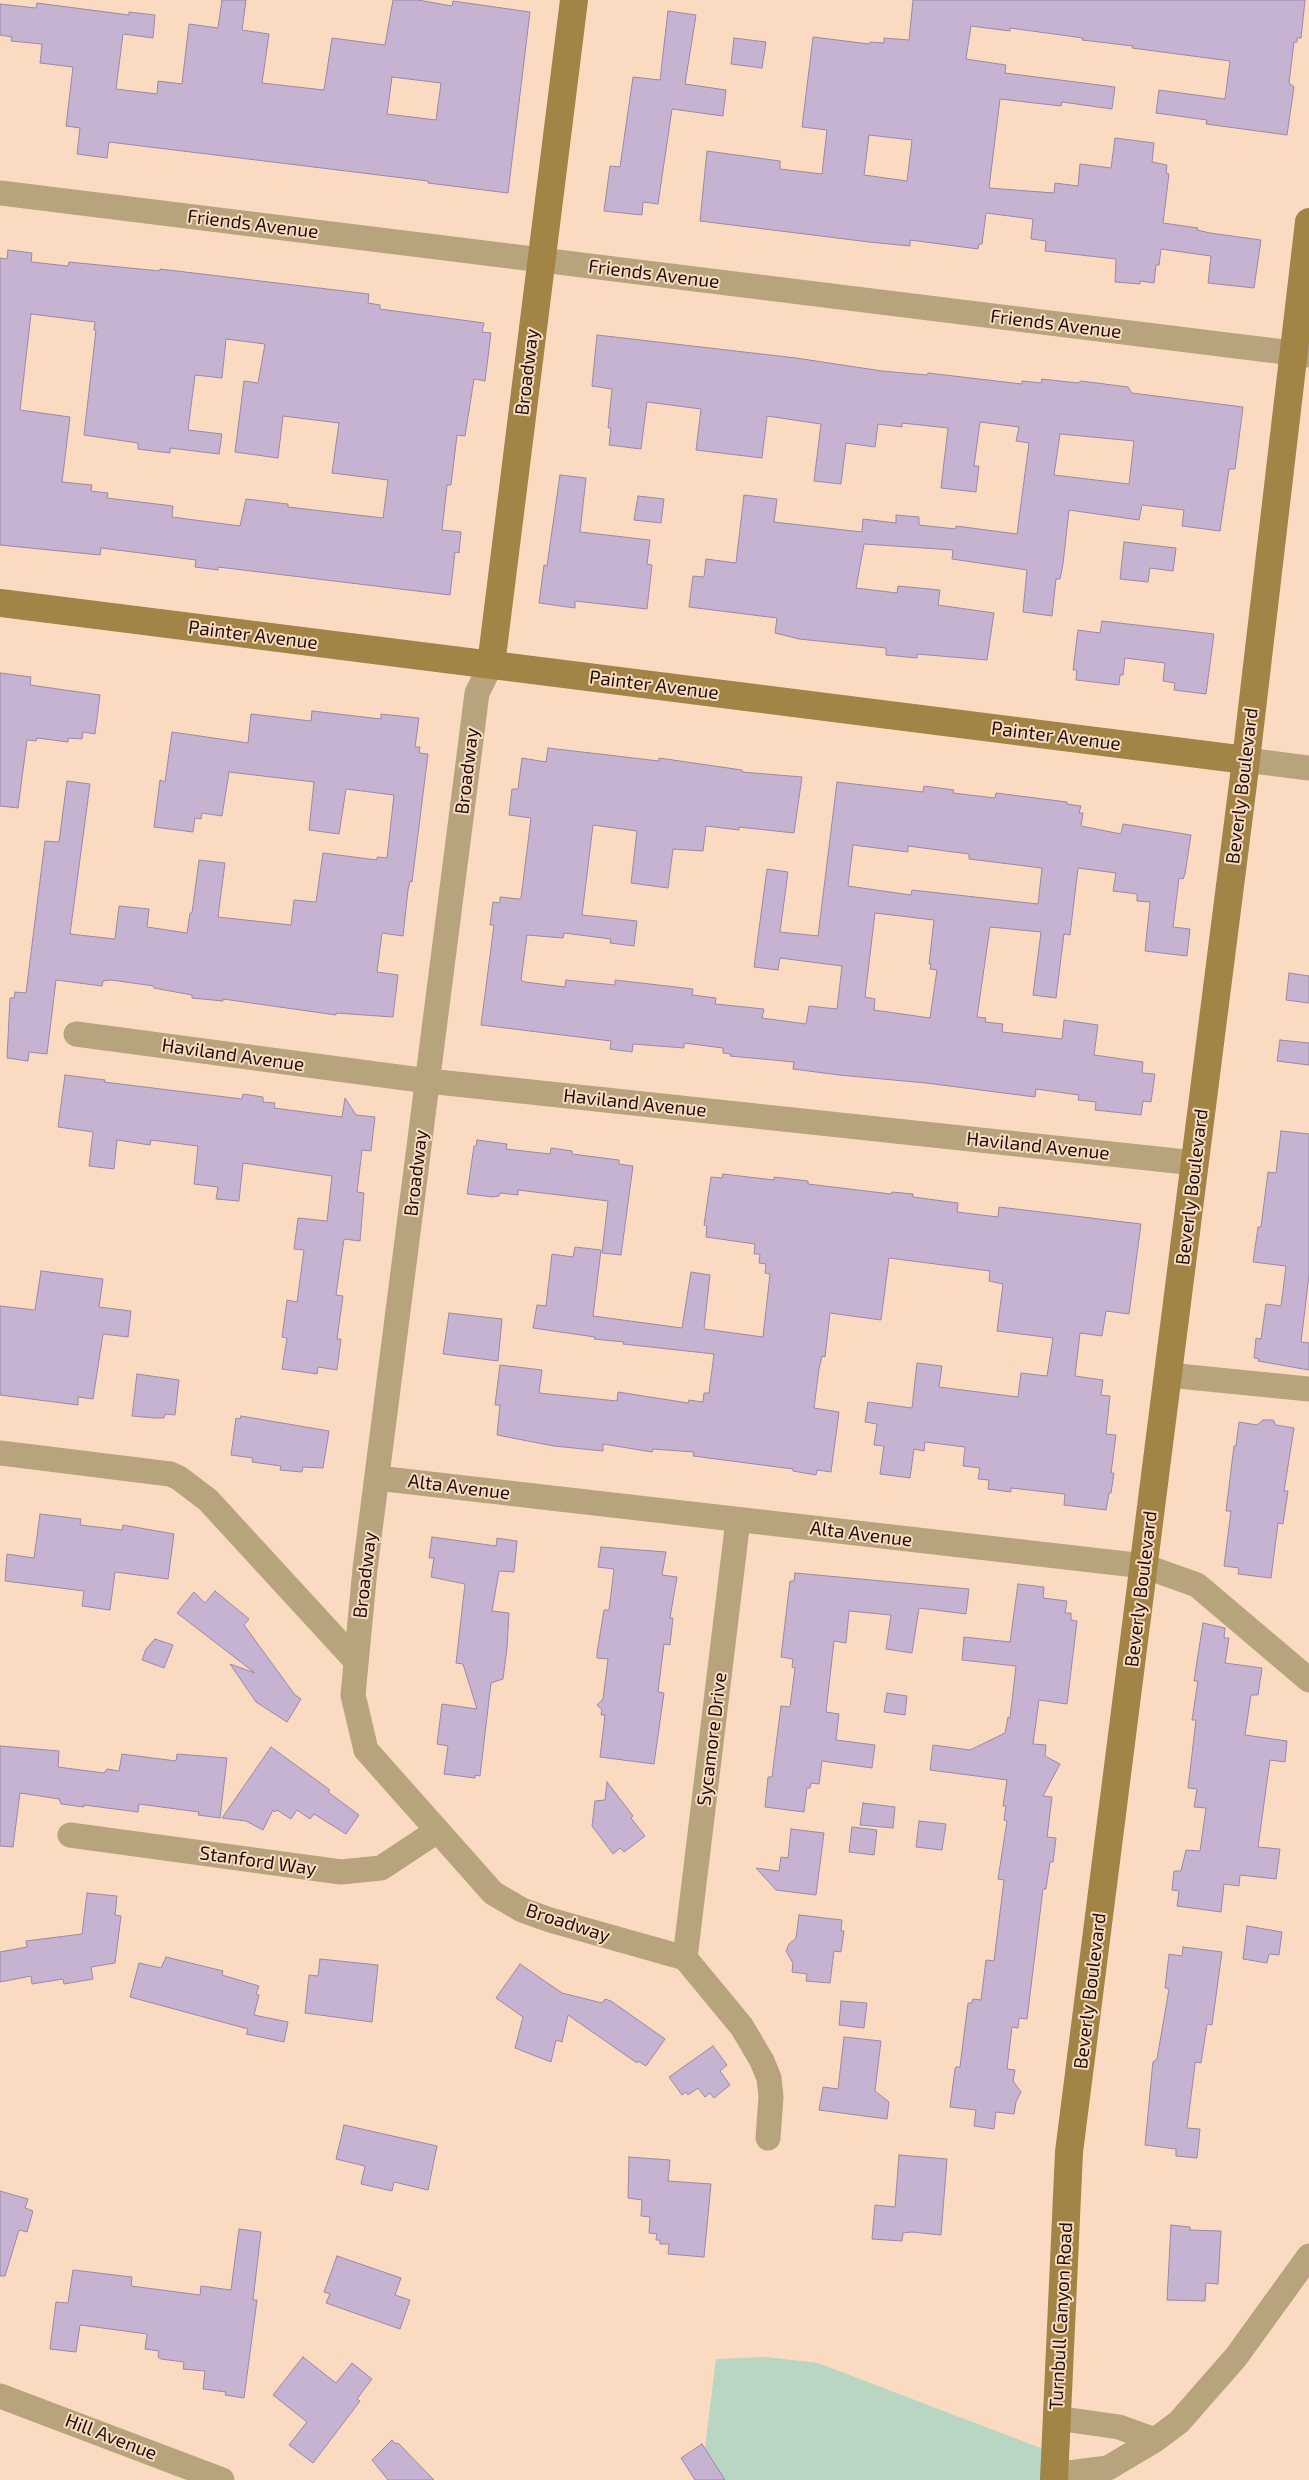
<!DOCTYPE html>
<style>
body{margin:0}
canvas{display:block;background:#fadbc2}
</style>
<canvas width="1309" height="2480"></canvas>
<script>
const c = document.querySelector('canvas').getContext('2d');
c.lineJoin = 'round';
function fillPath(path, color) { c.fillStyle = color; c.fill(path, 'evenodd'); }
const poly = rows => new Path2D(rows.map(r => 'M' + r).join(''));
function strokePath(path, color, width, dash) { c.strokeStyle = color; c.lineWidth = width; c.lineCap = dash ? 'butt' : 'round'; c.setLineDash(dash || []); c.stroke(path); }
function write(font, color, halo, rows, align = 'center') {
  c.font = font + ' "Exo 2",sans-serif'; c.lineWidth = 4; c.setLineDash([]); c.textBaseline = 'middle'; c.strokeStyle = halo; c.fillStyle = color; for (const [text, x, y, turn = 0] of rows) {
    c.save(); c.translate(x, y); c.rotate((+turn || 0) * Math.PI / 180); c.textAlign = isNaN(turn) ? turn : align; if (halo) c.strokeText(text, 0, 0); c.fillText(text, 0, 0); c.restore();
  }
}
const green = poly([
 [767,2357,818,2363,1059,2455,1059,2480,701,2480,716,2359]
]);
const building = poly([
 [222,0,246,0,242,30,269,34,262,83,324,90,332,38,385,45,393,0,418,0,452,6,453,1,530,12,508,193,428,183,428,181,109,142,107,158,77,154,80,128,66,126,73,67,40,63,42,44,11,41,12,37,0,35,0,4,36,8,37,3,129,15,129,12,155,15,153,38,123,34,116,89,157,94,158,81,182,84,189,24,218,28,222,0],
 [392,77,441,83,436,120,387,114,392,77],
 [913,0,1305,0,1301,38,1297,38,1297,42,1294,42,1289,83,1294,87,1287,135,1206,124,1207,120,1156,113,1159,90,1225,99,1230,61,1132,48,1133,46,1082,40,1083,38,1010,28,1010,31,971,26,966,59,1006,65,1005,73,1115,87,1112,109,1062,102,1061,106,1000,99,989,188,1054,193,1055,183,1078,186,1080,164,1111,168,1115,138,1154,143,1152,162,1167,165,1166,173,1169,174,1163,223,1198,228,1197,230,1210,233,1261,240,1254,288,1208,283,1211,256,1161,249,1159,265,1156,265,1154,283,1140,281,1140,284,1115,282,1116,259,1045,251,1046,241,1031,239,1033,219,986,213,982,244,979,244,978,249,910,240,910,246,869,242,700,221,707,151,780,161,780,169,822,174,827,130,802,127,813,37,869,44,870,42,884,43,884,38,909,40,913,0],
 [869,135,912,140,907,181,864,175,869,135],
 [668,11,696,15,685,84,726,90,723,116,672,109,658,204,643,202,642,215,604,211,610,166,620,167,633,77,660,80,668,11],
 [734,38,766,42,762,68,731,64,734,38],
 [8,250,32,253,31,262,68,266,69,262,160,271,160,269,369,294,368,303,380,305,380,309,484,323,482,332,491,333,485,381,474,379,465,436,457,435,451,485,447,485,442,530,461,532,459,553,455,552,450,595,218,567,218,570,195,567,196,560,101,548,100,555,0,545,0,258,7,259,8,250],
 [31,314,95,322,94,330,96,330,84,435,138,443,138,449,170,453,170,448,219,454,222,434,188,430,195,375,222,378,226,339,265,344,258,383,244,381,235,452,278,458,283,416,339,423,332,473,388,480,383,518,288,507,288,504,246,499,240,526,172,517,173,506,107,498,108,493,91,491,92,485,62,482,70,417,20,410,31,314],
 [597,335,796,358,882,371,927,375,928,373,1022,384,1022,381,1041,383,1042,379,1078,383,1081,381,1128,387,1132,393,1243,407,1235,469,1229,469,1220,531,1182,526,1184,510,1142,505,1139,520,1069,510,1063,564,1060,579,1056,579,1052,616,1023,612,1027,570,952,559,953,550,864,544,856,588,897,593,898,586,940,590,938,605,994,613,987,660,917,654,917,658,886,655,886,648,799,639,775,633,777,618,689,607,693,576,704,577,706,559,736,563,744,495,777,499,774,522,862,532,863,519,896,523,896,515,919,517,919,525,956,529,956,526,1017,534,1029,443,1016,441,1019,427,980,422,974,466,979,466,976,492,941,488,948,428,902,423,902,427,878,424,875,447,846,443,841,484,814,481,821,424,767,416,762,458,696,450,701,409,647,402,641,449,609,445,611,428,608,428,612,389,592,386,597,335],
 [1060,434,1134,441,1129,484,1054,475,1060,434],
 [560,475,586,478,580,532,650,540,647,564,652,565,647,609,575,601,575,608,539,603,544,565,547,566,560,475],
 [638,496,664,499,661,523,634,520,638,496],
 [1124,542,1176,548,1173,571,1150,568,1148,582,1120,579,1124,542],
 [1102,621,1214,634,1206,694,1174,690,1175,683,1163,681,1165,663,1125,658,1123,675,1120,675,1119,685,1076,680,1077,670,1073,670,1078,630,1100,633,1102,621],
 [0,673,31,677,30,685,100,695,95,734,83,732,82,739,68,738,68,742,37,738,36,741,27,740,18,808,0,806,0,673],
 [312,711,381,719,381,714,419,718,415,747,420,747,419,753,428,754,412,882,410,881,408,890,403,936,382,933,377,972,398,975,393,1017,336,1013,336,1015,223,999,223,1001,192,998,192,995,154,988,154,986,111,980,103,981,102,986,56,980,47,1054,29,1052,28,1061,7,1058,10,998,14,998,15,992,26,993,45,841,59,842,67,781,90,784,70,934,115,939,119,906,149,909,147,927,187,933,190,913,192,913,199,860,225,863,218,917,291,925,294,900,316,902,323,853,377,860,377,857,387,858,394,795,346,789,339,834,309,830,314,782,229,772,222,816,202,813,201,819,195,818,193,832,154,827,160,780,165,782,172,732,248,743,251,714,311,721,312,711],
 [548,748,659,761,659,758,742,770,742,772,802,777,794,833,739,827,739,830,706,826,703,851,673,849,668,888,631,883,637,831,593,825,582,915,637,921,634,946,610,943,611,939,564,933,563,938,527,935,521,980,525,982,565,987,566,980,615,985,615,980,693,989,692,995,716,998,715,1004,764,1009,762,1018,806,1024,809,1006,837,1009,842,966,780,958,778,970,754,967,767,869,788,872,780,932,818,936,837,782,923,792,924,786,954,790,953,793,995,798,996,793,1067,802,1067,804,1081,806,1079,813,1083,813,1081,826,1121,834,1123,824,1191,835,1185,874,1183,879,1179,878,1173,927,1190,929,1187,956,1145,951,1150,902,1137,901,1137,894,1113,891,1116,873,1078,868,1070,935,1064,934,1056,998,1033,995,1041,932,990,927,977,1017,986,1018,985,1022,1003,1024,1002,1032,1062,1039,1064,1020,1098,1025,1094,1055,1143,1062,1142,1073,1155,1074,1151,1102,1143,1101,1141,1115,1095,1110,1096,1102,1078,1100,1079,1095,1036,1089,1035,1097,926,1083,839,1075,793,1069,794,1062,730,1056,731,1054,723,1053,723,1048,684,1043,684,1048,633,1044,632,1052,610,1049,611,1041,481,1025,494,925,490,925,493,902,500,903,500,897,519,899,521,898,531,818,509,815,512,789,518,789,522,758,546,762,548,748],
 [853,845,908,852,908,846,969,854,969,859,1042,868,1038,904,912,890,911,895,848,886,853,845],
 [875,913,934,920,929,964,931,964,930,969,937,970,930,1018,874,1010,875,999,865,997,875,913],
 [1289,973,1309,976,1309,1003,1286,1000,1289,973],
 [1280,1040,1309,1043,1309,1065,1277,1061,1280,1040],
 [65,1075,105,1080,104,1082,242,1099,243,1094,263,1097,263,1102,275,1103,274,1108,342,1117,345,1098,356,1115,375,1117,371,1151,362,1150,357,1192,364,1193,360,1241,344,1239,336,1295,343,1296,337,1339,341,1339,337,1370,318,1367,317,1374,282,1369,287,1338,282,1337,287,1300,297,1302,304,1250,294,1249,298,1218,327,1221,332,1176,243,1163,239,1201,216,1199,218,1187,194,1184,198,1146,151,1140,150,1145,117,1140,114,1169,89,1166,93,1132,58,1127,65,1075],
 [1281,1131,1309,1134,1309,1275,1301,1342,1309,1343,1309,1370,1258,1361,1259,1359,1254,1358,1256,1338,1261,1339,1266,1304,1281,1306,1286,1266,1253,1262,1258,1227,1261,1227,1268,1172,1276,1173,1281,1131],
 [477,1140,507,1144,506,1149,550,1154,551,1148,572,1151,572,1154,619,1160,619,1164,633,1166,621,1255,602,1253,608,1201,518,1190,518,1195,500,1193,499,1196,493,1197,467,1194,474,1146,476,1146,477,1140],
 [723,1174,774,1180,774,1177,808,1181,808,1184,891,1194,892,1192,913,1194,913,1197,958,1203,957,1212,998,1217,999,1207,1141,1224,1129,1314,1106,1311,1102,1336,1080,1333,1075,1376,1103,1380,1101,1395,1110,1396,1106,1434,1116,1435,1111,1473,1114,1473,1111,1493,1109,1493,1106,1510,1064,1505,1065,1494,1011,1488,1011,1492,988,1489,989,1480,978,1479,980,1468,963,1466,965,1447,925,1442,924,1451,914,1449,910,1478,880,1474,884,1446,874,1445,877,1424,865,1422,868,1402,912,1408,917,1363,942,1366,939,1387,1018,1397,1021,1373,1047,1376,1053,1338,997,1331,1003,1284,989,1281,990,1271,889,1258,881,1320,830,1313,825,1357,822,1356,819,1369,814,1408,839,1412,831,1472,817,1470,816,1475,793,1471,793,1469,693,1456,694,1452,653,1449,652,1452,603,1444,603,1451,554,1446,497,1435,500,1405,495,1405,500,1365,542,1370,539,1393,617,1401,618,1392,688,1403,689,1400,703,1402,704,1393,709,1393,714,1354,623,1344,624,1342,594,1339,595,1337,533,1328,537,1305,546,1306,552,1254,573,1257,575,1247,601,1250,593,1316,682,1328,691,1272,710,1275,704,1329,763,1337,770,1274,765,1273,766,1264,759,1263,760,1254,754,1254,755,1244,706,1237,707,1226,704,1225,711,1177,722,1178,723,1174],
 [41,1271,103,1279,99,1307,131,1311,128,1337,103,1334,93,1399,78,1397,78,1405,0,1395,0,1306,35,1310,41,1271],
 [449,1313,502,1319,498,1361,443,1354,449,1313],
 [137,1374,179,1380,175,1415,165,1414,164,1418,155,1418,132,1416,137,1374],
 [241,1416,329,1431,323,1468,303,1467,302,1472,280,1470,281,1466,252,1462,253,1458,231,1455,236,1418,240,1419,241,1416],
 [1263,1420,1273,1420,1276,1425,1294,1428,1284,1491,1288,1491,1283,1524,1278,1523,1271,1578,1238,1574,1239,1568,1224,1566,1231,1511,1226,1511,1234,1446,1236,1446,1239,1422,1257,1425,1263,1420],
 [40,1514,81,1519,80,1525,122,1530,123,1525,174,1534,168,1579,115,1572,110,1610,82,1606,84,1591,5,1581,7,1554,34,1558,40,1514],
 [432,1537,496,1546,497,1538,517,1541,514,1572,499,1571,492,1611,509,1613,507,1648,503,1679,491,1683,480,1776,475,1775,475,1778,444,1774,448,1746,437,1744,442,1704,477,1709,463,1664,456,1663,465,1584,431,1577,434,1558,429,1558,432,1537],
 [601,1547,666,1552,662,1575,677,1577,670,1618,673,1618,670,1645,664,1644,658,1692,664,1693,654,1764,600,1757,605,1715,601,1715,602,1710,597,1705,603,1699,608,1659,597,1658,597,1653,604,1610,609,1610,614,1569,598,1567,601,1547],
 [795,1573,969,1589,966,1614,919,1608,912,1653,886,1649,891,1615,849,1611,846,1643,834,1641,826,1712,839,1714,836,1740,875,1745,872,1768,822,1761,819,1784,811,1783,810,1788,807,1788,804,1812,765,1807,768,1777,772,1777,781,1706,790,1707,795,1668,792,1667,793,1659,781,1657,790,1581,794,1581,795,1573],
 [1018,1584,1044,1587,1043,1598,1067,1601,1065,1613,1071,1613,1071,1620,1077,1621,1067,1704,1039,1700,1033,1744,1046,1745,1045,1756,1060,1764,1043,1796,1052,1797,1047,1837,1056,1838,1053,1862,1050,1862,1046,1889,1043,1889,1027,2019,1019,2018,1018,2028,1012,2027,1007,2069,1015,2070,1013,2081,1021,2092,1016,2102,1014,2114,996,2112,994,2129,974,2126,976,2110,950,2107,955,2069,956,2067,960,2067,968,2003,972,2003,973,1999,981,2000,986,1960,994,1961,1004,1880,998,1879,1007,1821,1004,1820,1006,1806,1003,1806,1007,1780,930,1770,933,1745,970,1750,1005,1733,1008,1717,1010,1718,1016,1666,962,1660,964,1637,1010,1642,1018,1584],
 [215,1591,249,1619,244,1625,295,1695,301,1699,287,1722,256,1702,230,1664,255,1673,177,1613,194,1592,205,1603,215,1591],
 [1203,1623,1225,1628,1224,1638,1229,1638,1225,1663,1262,1668,1258,1695,1251,1695,1245,1735,1287,1741,1285,1762,1270,1760,1258,1847,1280,1849,1276,1879,1240,1875,1239,1886,1224,1884,1221,1912,1177,1906,1179,1891,1172,1890,1174,1871,1181,1871,1186,1850,1200,1851,1206,1808,1194,1807,1197,1789,1188,1788,1196,1720,1192,1720,1198,1681,1194,1681,1203,1623],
 [155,1639,173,1645,164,1668,142,1660,146,1649,155,1639],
 [887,1693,907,1696,905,1715,884,1712,887,1693],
 [0,1746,59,1751,58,1767,104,1773,107,1769,119,1771,122,1754,176,1761,177,1754,227,1758,220,1818,198,1815,199,1812,139,1804,138,1812,84,1805,84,1807,61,1804,59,1799,20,1793,13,1847,0,1846,0,1746],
 [271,1747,330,1790,328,1792,359,1815,346,1834,314,1814,310,1819,297,1810,291,1819,277,1810,275,1812,273,1810,263,1830,246,1821,222,1818,271,1747],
 [607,1782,633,1816,631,1818,645,1836,624,1852,620,1848,613,1854,592,1826,595,1801,605,1800,607,1782],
 [863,1803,895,1807,893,1828,860,1825,863,1803],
 [919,1821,946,1824,942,1850,916,1847,919,1821],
 [852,1827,877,1830,874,1855,849,1852,852,1827],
 [791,1829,824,1833,816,1895,776,1890,756,1868,779,1871,781,1857,788,1858,791,1829],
 [87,1893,117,1896,115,1915,121,1916,115,1963,91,1967,93,1979,64,1984,63,1979,32,1984,31,1976,0,1982,0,1952,27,1947,26,1941,82,1934,87,1893],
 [799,1915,842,1920,841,1931,844,1931,841,1952,834,1951,830,1983,806,1981,807,1974,792,1972,793,1963,786,1951,789,1944,796,1938,799,1915],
 [1247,1926,1282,1932,1279,1955,1269,1954,1267,1963,1243,1959,1247,1926],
 [1183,1947,1222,1952,1212,2025,1207,2024,1201,2063,1195,2062,1195,2065,1187,2128,1200,2129,1197,2158,1176,2156,1176,2149,1145,2145,1152,2071,1153,2062,1157,2059,1169,1989,1165,1988,1169,1954,1182,1956,1183,1947],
 [166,1957,223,1971,222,1975,259,1986,256,1994,259,1995,254,2015,288,2022,284,2042,246,2034,248,2029,130,1997,139,1963,161,1968,166,1957],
 [320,1959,378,1965,372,2022,305,2013,309,1975,318,1976,320,1959],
 [520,1964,562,1993,602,2003,605,1999,611,2001,665,2039,646,2066,638,2061,637,2063,568,2015,562,2042,556,2040,551,2062,515,2048,523,2017,496,1998,520,1964],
 [841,2001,867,2003,864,2028,839,2025,841,2001],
 [844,2037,881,2041,875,2091,889,2102,887,2119,819,2110,823,2087,838,2089,844,2037],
 [713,2046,727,2065,720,2071,730,2085,714,2098,710,2093,705,2097,698,2088,688,2095,686,2092,682,2095,669,2077,713,2046],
 [344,2125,437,2146,428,2190,394,2182,392,2191,361,2184,365,2166,336,2159,344,2125],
 [899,2155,947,2159,941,2235,912,2232,903,2233,902,2241,872,2239,875,2205,895,2207,899,2155],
 [629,2157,670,2160,668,2181,711,2184,704,2257,668,2254,669,2244,660,2244,660,2240,656,2240,657,2234,649,2233,650,2217,641,2216,642,2200,628,2198,629,2157],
 [0,2191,28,2199,25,2208,33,2211,27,2232,19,2230,5,2276,0,2276,0,2191],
 [1171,2225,1190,2227,1190,2230,1221,2231,1218,2284,1206,2283,1205,2301,1167,2300,1171,2225],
 [239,2229,261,2232,253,2300,257,2300,244,2398,225,2395,226,2392,203,2389,205,2371,183,2369,184,2362,161,2359,158,2357,159,2351,145,2349,147,2334,80,2325,76,2352,50,2349,56,2302,68,2303,73,2270,132,2277,131,2286,200,2295,201,2286,231,2290,239,2229],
 [337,2256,401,2278,395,2295,410,2300,400,2329,326,2303,330,2294,324,2292,337,2256],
 [303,2357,336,2383,352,2363,372,2379,357,2399,360,2401,313,2463,289,2445,307,2422,273,2395,303,2357],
 [392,2440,396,2444,398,2443,434,2480,388,2480,372,2460,392,2440],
 [702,2444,725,2480,695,2480,681,2458,702,2444]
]);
const street = poly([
 [0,193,1309,355],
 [491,665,477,693,365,1569,353,1695,366,1750,493,1893,522,1910,550,1920,685,1958,742,2027,762,2061,769,2078,771,2097,768,2138],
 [1246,760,1309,768],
 [76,1034,428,1081,1195,1163],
 [1168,1375,1309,1389],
 [0,1453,170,1474,179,1478,208,1500,355,1660],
 [377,1478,1144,1566,1197,1585,1309,1680],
 [70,1835,341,1872,381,1868,437,1831],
 [685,1958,738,1520],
 [0,2396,222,2480],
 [1056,2418,1119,2427,1155,2440],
 [1053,2475,1108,2468,1155,2440,1179,2422,1236,2357,1309,2256]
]);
const secondary = poly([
 [0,603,1246,760],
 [491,665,574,0],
 [1054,2480,1069,2152,1246,760,1309,222]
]);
const streetNames = [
 ["Friends Avenue",253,224,7],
 ["Friends Avenue",654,274,7],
 ["Friends Avenue",1056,324,7],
 ["Broadway",527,372,-83],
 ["Painter Avenue",253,635,7],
 ["Painter Avenue",654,685,7],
 ["Painter Avenue",1056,736,7],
 ["Broadway",467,771,-83],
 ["Beverly Boulevard",1242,786,-83],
 ["Haviland Avenue",233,1055,8],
 ["Haviland Avenue",635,1103,6],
 ["Haviland Avenue",1038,1146,6],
 ["Broadway",416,1173,-83],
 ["Beverly Boulevard",1192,1187,-83],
 ["Alta Avenue",459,1487,7],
 ["Alta Avenue",861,1534,7],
 ["Broadway",365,1575,-83],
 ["Beverly Boulevard",1141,1589,-83],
 ["Sycamore Drive",712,1739,-83],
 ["Stanford Way",258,1861,8],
 ["Broadway",568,1923,18],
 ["Beverly Boulevard",1090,1991,-83],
 ["Turnbull Canyon Road",1061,2316,-87],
 ["Hill Avenue",111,2437,21]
];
fillPath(green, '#b9d6c2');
fillPath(building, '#c6b3d2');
strokePath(building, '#9a88a5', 1);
strokePath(street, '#b7a37c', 25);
strokePath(secondary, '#a28447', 28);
write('19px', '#1b1108', '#fadbc2', streetNames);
</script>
